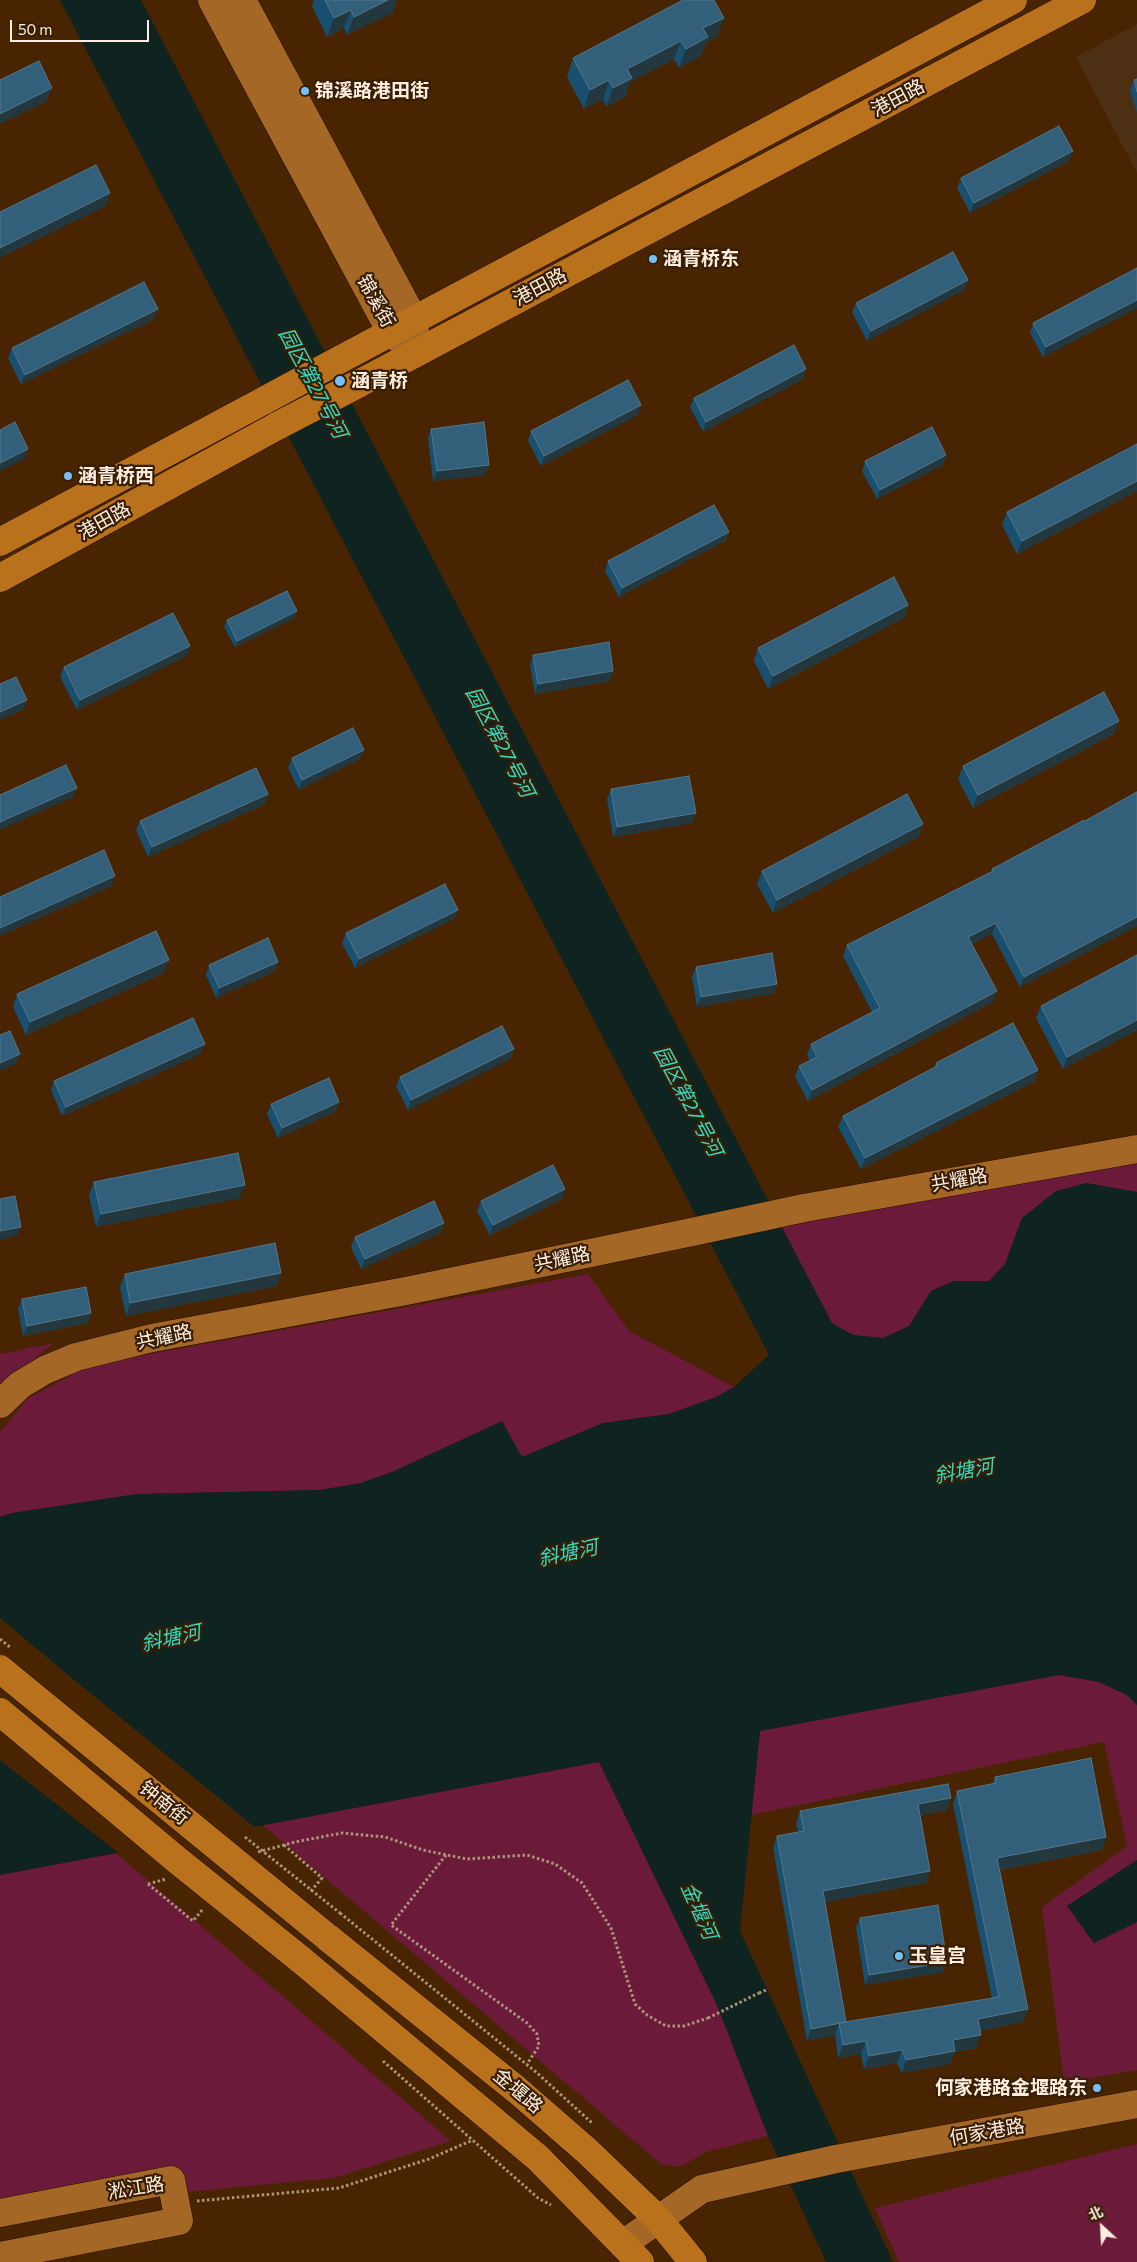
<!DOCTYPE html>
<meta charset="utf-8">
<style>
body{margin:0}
#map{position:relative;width:1137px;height:2262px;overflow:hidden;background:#482500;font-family:Commissioner,"Noto Sans SC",sans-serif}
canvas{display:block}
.north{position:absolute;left:1077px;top:2202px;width:50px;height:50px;-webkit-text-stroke:4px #381e05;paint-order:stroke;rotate:335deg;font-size:14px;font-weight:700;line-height:20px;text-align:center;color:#feedde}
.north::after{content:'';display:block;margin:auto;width:18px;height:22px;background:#feedde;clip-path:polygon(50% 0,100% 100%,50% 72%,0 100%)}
.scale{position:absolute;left:10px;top:20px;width:139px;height:22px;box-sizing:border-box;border:2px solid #feedde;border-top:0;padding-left:6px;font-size:15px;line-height:18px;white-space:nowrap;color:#feedde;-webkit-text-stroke:4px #381e05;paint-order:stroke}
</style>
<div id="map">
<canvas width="1137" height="2262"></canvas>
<div class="north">北</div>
<div class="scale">50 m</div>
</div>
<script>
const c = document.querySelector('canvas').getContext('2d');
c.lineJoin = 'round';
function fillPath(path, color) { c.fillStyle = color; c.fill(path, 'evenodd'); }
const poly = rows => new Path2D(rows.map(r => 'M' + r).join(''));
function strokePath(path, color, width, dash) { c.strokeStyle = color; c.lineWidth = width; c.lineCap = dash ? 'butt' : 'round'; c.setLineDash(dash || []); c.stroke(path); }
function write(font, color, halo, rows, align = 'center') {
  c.font = font + ' Commissioner,"Noto Sans SC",sans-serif'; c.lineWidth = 4.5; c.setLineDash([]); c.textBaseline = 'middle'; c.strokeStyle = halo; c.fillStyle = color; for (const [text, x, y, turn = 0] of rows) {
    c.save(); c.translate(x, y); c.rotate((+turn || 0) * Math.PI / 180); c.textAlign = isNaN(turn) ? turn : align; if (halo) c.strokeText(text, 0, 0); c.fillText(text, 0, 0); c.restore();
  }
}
const built = poly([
 [1137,24,1137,173,1076,57]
]);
const green = poly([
 [1137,1147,1137,1192,1086,1183,1022,1218,1005,1264,989,1281,954,1281,931,1291,909,1326,883,1338,853,1335,832,1323,778,1221],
 [588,1274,629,1331,734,1387,716,1397,669,1414,603,1423,522,1457,392,1472,361,1483,320,1490,137,1494,12,1513,0,1517,0,1432,28,1398,90,1365],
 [54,1343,20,1370,0,1390,0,1354],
 [1059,1675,1099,1682,1127,1695,1137,1705,1137,1860,1067,1906,1094,1943,1137,1922,1137,2070,1064,2083,1042,1907,1127,1846,1104,1742,751,1815,760,1731],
 [599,1762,716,2003,768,2136,706,2152,680,2167,661,2164,263,1825],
 [116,1853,451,2141,334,2178,187,2192,170,2166,0,2199,0,1875],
 [1137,2144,1137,2262,899,2262,875,2208]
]);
const water = poly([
 [60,0,141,0,832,1323,853,1335,883,1338,909,1326,931,1291,954,1281,989,1281,1005,1264,1022,1218,1056,1191,1086,1183,1137,1192,1137,1705,1127,1695,1099,1682,1059,1675,760,1731,740,1931,893,2262,826,2262,768,2136,716,2003,599,1762,0,1875,0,1517,12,1513,137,1494,320,1490,361,1483,392,1472,502,1421,522,1457,603,1423,669,1414,716,1397,734,1387,769,1355],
 [1137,1860,1137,1922,1094,1943,1067,1906]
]);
const pier = poly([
 [0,1618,67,1674,257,1829,121,1855,0,1760]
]);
const path = poly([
 [284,1845,322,1878,311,1891],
 [258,1852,295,1842,342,1833,385,1837,423,1850,467,1859,527,1855,555,1864,582,1883,611,1928,635,2004,647,2015,666,2026,684,2026,708,2018],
 [446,1855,391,1925,527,2023,537,2034,539,2046,527,2064],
 [148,1884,166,1879],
 [148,1884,193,1921,203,1909],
 [340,1913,536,2072,592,2123],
 [759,1993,766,1990],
 [383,2061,538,2198,551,2205],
 [197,2201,339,2188,429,2159,473,2140]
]);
const secondary = poly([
 [212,0,391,332,416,353],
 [242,0,414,320,416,344],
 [804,1208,1137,1149],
 [0,1404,20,1385,45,1370,76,1357,152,1338,406,1291,692,1232],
 [0,2213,171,2180,179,2221,0,2256],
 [623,2244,702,2189,836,2159,1137,2104]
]);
const primary = poly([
 [341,359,1013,0],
 [358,384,1082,0],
 [0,542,265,400],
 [0,578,279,425],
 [327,1937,517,2090,587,2151,658,2219,693,2262],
 [300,1959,538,2158,640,2262]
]);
const pathBridge = poly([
 [0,1639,11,1648],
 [245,1837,340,1913],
 [708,2018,759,1993]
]);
const secondaryBridge = poly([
 [692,1232,804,1208]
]);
const primaryBridge = poly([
 [265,400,341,359],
 [279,425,358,384],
 [0,1669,327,1937],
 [0,1712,177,1860,300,1959]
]);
const wall = poly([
 [314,0,397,0,392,13,347,35,344,28,327,37,312,6],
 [724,18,717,36,707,42,701,56,679,68,674,59,630,82,625,97,606,107,603,99,584,109,567,77,573,58],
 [1137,79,1137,113,1130,90,1134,80],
 [1069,161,970,213,957,188,961,178],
 [1137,268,1137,308,1043,357,1030,333,1033,323],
 [968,280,964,290,867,341,852,312,856,303],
 [154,319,21,384,8,358,12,348],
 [803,379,703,432,690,407,694,398],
 [638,415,541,466,528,441,531,431],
 [431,429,485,475,433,481,428,438],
 [1137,444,1137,491,1017,554,1002,525,1007,512],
 [946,455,943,465,877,499,862,471,865,461],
 [729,532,725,541,619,597,605,571,608,561],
 [908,605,904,618,768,689,754,661,758,648],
 [294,618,235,647,224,627,227,620],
 [533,655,610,681,535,694,530,665],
 [186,656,77,710,60,677,64,667],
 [1114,734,973,808,958,779,963,766],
 [292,758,360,759,299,790,288,768],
 [611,789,696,813,692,823,613,837,607,799],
 [1137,792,1137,926,1020,987,992,934,972,944,993,1002,808,1101,795,1077,799,1066,810,1061,807,1055,811,1044,872,1012,843,956,847,945,991,872,992,869,1085,821],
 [268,794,265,804,148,857,136,830,140,821],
 [923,824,918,837,773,913,757,884,762,871],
 [458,910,454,919,355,968,342,943,346,933],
 [1137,955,1063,1069,1036,1018,1041,1006],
 [209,965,275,971,216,998,206,975],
 [696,967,774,993,697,1007,692,977],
 [164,973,26,1035,13,1007,17,994],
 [514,1049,510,1059,408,1110,396,1086,400,1077],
 [201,1054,62,1116,51,1090,54,1081],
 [936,1063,1038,1070,1034,1082,861,1169,838,1127,843,1116,934,1068],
 [339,1102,335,1112,278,1138,267,1114,271,1104],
 [94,1182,240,1198,96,1227,89,1195],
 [565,1189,562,1199,490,1235,477,1211,481,1201],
 [444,1223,440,1233,361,1269,351,1247,355,1237],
 [125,1274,277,1286,126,1316,120,1287],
 [22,1299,88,1323,23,1336,18,1309],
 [995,1777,1102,1850,1000,1870,1028,2009,1023,2022,980,2031,976,2048,955,2052,950,2064,902,2073,897,2063,864,2069,861,2054,838,2058,835,2035,807,2041,773,1848,777,1836,798,1832,796,1823,800,1811,947,1810,920,1815,930,1871,926,1883,825,1902,846,2022,992,1999,953,1804,957,1791,993,1784],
 [860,1918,943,1972,865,1985,856,1928]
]);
const shadedWall = poly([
 [388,0,397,0,392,13,347,35,354,17],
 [351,10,344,28,327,37,334,18],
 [724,18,717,36,707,42,701,56,679,68,686,49,703,28],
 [681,41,674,59,630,82,625,97,606,107,613,88,627,69],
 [609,80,603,99,584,109,590,90],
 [52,88,47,101,0,124,0,114],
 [1073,151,1069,161,970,213,974,203],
 [110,193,106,206,0,258,0,248],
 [968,280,964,290,867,341,871,331],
 [1137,300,1137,308,1043,357,1046,347],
 [158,309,154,319,21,384,25,375],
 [806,369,803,379,703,432,706,422],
 [641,405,638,415,541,466,544,456],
 [28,449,25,459,0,471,0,463],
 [946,455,943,465,877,499,880,490],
 [489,465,485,475,433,481,437,471],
 [1137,481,1137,491,1017,554,1022,541],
 [729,532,725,541,619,597,622,588],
 [908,605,904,618,768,689,773,676],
 [297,611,294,618,235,647,237,641],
 [190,646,186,656,77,710,80,700],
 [613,671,610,681,535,694,538,684],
 [27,700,23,710,0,720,0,712],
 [1119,721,1114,734,973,808,978,795],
 [364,750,360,759,299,790,302,780],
 [77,788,73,797,0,830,0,822],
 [268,794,265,804,148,857,152,847],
 [696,813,692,823,613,837,617,827],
 [923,824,918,837,773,913,777,900],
 [115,876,112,886,0,936,0,928],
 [458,910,454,919,355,968,359,959],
 [1137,917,1137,926,1020,987,1024,977],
 [996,923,992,934,964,948,968,937],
 [169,960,164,973,26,1035,30,1022],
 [278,962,275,971,216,998,219,988],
 [777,984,774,993,697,1007,701,997],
 [997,991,993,1002,808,1101,812,1090],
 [1137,1020,1137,1031,1063,1069,1067,1057],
 [205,1044,201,1054,62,1116,66,1107],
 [514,1049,510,1059,408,1110,411,1100],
 [20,1054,16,1064,0,1071,0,1063],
 [1038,1070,1034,1082,861,1169,865,1158],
 [339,1102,335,1112,278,1138,282,1128],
 [245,1185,240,1198,96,1227,101,1214],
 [565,1189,562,1199,490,1235,493,1225],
 [444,1223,440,1233,361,1269,365,1259],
 [21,1227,17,1236,0,1240,0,1231],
 [281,1273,277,1286,126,1316,130,1303],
 [91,1313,88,1323,23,1336,27,1326],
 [951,1798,947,1810,914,1816,918,1804],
 [1106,1837,1102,1850,993,1871,997,1858],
 [930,1871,926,1883,819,1903,823,1891],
 [947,1962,943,1972,865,1985,869,1975],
 [1028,2009,1023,2022,974,2032,978,2019],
 [839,2024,835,2035,807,2041,811,2029],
 [981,2035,976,2048,955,2052,950,2064,902,2073,906,2060,953,2040],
 [866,2041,861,2054,838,2058,843,2045],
 [902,2050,897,2063,864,2069,869,2056]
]);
const building = poly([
 [325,0,388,0,354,17,351,10,334,18,325,0],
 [683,0,714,0,724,18,703,28,708,37,686,49,681,41,627,69,632,78,613,88,609,80,590,90,573,58,683,0],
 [39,61,52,88,0,114,0,80,39,61],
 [1137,79,1137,92,1134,80,1137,79],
 [1059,126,1073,151,974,203,961,178,1059,126],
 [96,165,110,193,0,248,0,212,96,165],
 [953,252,968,280,871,331,856,303,953,252],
 [1137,268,1137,300,1046,347,1033,323,1137,268],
 [144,282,158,309,25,375,12,348,144,282],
 [794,345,806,369,706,422,694,398,794,345],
 [628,380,641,405,544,456,531,431,628,380],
 [15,422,28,449,0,463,0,430,15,422],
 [484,422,489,465,437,471,431,429,484,422],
 [932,427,946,455,880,490,865,461,932,427],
 [1137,444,1137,481,1022,541,1007,512,1137,444],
 [714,505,729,532,622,588,608,561,714,505],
 [894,577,908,605,773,676,758,648,894,577],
 [287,591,297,611,237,641,227,620,287,591],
 [173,613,190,646,80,700,64,667,173,613],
 [609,642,613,671,538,684,533,655,609,642],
 [16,677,27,700,0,712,0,684,16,677],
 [1104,692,1119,721,978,795,963,766,1104,692],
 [353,728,364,750,302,780,292,758,353,728],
 [66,765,77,788,0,822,0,795,66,765],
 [256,768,268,794,152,847,140,821,256,768],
 [689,776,696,813,617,827,611,789,689,776],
 [1137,792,1137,917,1024,977,996,923,968,937,997,991,812,1090,799,1066,817,1057,811,1044,880,1008,847,945,993,871,992,869,1084,820,1085,821,1137,792],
 [907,794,923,824,777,900,762,871,907,794],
 [104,850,115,876,0,928,0,897,104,850],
 [445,884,458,910,359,959,346,933,445,884],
 [156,931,169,960,30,1022,17,994,156,931],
 [268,938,278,962,219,988,209,965,268,938],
 [772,953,777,984,701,997,696,967,772,953],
 [1137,955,1137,1020,1067,1057,1041,1006,1137,955],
 [193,1018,205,1044,66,1107,54,1081,193,1018],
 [1013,1023,1038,1070,865,1158,843,1116,937,1066,936,1063,1013,1023],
 [502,1026,514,1049,411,1100,400,1077,502,1026],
 [10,1031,20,1054,0,1063,0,1035,10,1031],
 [329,1078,339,1102,282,1128,271,1104,329,1078],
 [238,1153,245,1185,101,1214,94,1182,238,1153],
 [553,1165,565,1189,493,1225,481,1201,553,1165],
 [15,1196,21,1227,0,1231,0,1199,15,1196],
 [434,1201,444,1223,365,1259,355,1237,434,1201],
 [275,1243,281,1273,130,1303,125,1274,275,1243],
 [86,1287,91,1313,27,1326,22,1299,86,1287],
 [1091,1758,1106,1837,997,1858,1028,2009,978,2019,981,2035,953,2040,955,2051,906,2060,902,2050,869,2056,866,2041,843,2045,839,2023,999,1997,957,1791,996,1783,995,1777,1091,1758],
 [948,1784,951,1798,918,1804,930,1871,823,1891,846,2022,811,2029,777,1836,804,1831,800,1811,948,1784],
 [938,1905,947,1962,869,1975,860,1918,938,1905]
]);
const markers = [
 [305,91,5,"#76c0f7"],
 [653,259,5,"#76c0f7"],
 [340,381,6,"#76c0f7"],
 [68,476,5,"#76c0f7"],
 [899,1956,5,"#76c0f7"],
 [1097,2088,5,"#76c0f7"]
];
const poiNames = [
 ["锦溪路港田街",315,91],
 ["涵青桥东",663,259],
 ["涵青桥",351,381],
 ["涵青桥西",78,476],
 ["玉皇宫",909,1956],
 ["何家港路金堰路东",1087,2088,"right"]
];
const streetNames = [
 ["港田路",898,98,-28],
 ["港田路",540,287,-28],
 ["锦溪街",376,301,61],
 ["港田路",104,521,-29],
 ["共耀路",959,1180,-10],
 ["共耀路",562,1259,-12],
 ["共耀路",164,1337,-12],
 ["钟南街",164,1803,39],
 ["金堰路",518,2091,40],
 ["何家港路",987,2132,-10],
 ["淞江路",136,2188,-9]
];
const waterNames = [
 ["园区第27号河",313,383,62],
 ["园区第27号河",500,742,62],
 ["园区第27号河",688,1101,62],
 ["斜塘河",964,1471,-10],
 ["斜塘河",568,1553,-12],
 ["斜塘河",171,1638,-12],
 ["金堰河",699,1911,66]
];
fillPath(built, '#4d3013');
fillPath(green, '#6b1b39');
fillPath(water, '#0f2320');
fillPath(pier, '#482500');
strokePath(secondary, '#281000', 29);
strokePath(primary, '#281000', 29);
strokePath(path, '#ac937a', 3, [2.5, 2.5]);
strokePath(secondary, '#a46725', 28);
strokePath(primary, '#ba711c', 28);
strokePath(secondaryBridge, '#281000', 29, []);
strokePath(primaryBridge, '#281000', 29, []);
strokePath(pathBridge, '#ac937a', 3, [2.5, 2.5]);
strokePath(secondaryBridge, '#a46725', 28);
strokePath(primaryBridge, '#ba711c', 28);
fillPath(wall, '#194f6f');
fillPath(shadedWall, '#22373e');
fillPath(building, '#32607b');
strokePath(building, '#52768b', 1);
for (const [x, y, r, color] of markers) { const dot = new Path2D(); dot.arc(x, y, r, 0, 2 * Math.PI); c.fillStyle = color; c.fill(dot); strokePath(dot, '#381e05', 2); }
write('bold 19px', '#feedde', '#381e05', poiNames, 'left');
write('19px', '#feedde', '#381e05', streetNames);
write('italic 20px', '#2fdac6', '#381e05', waterNames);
</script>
